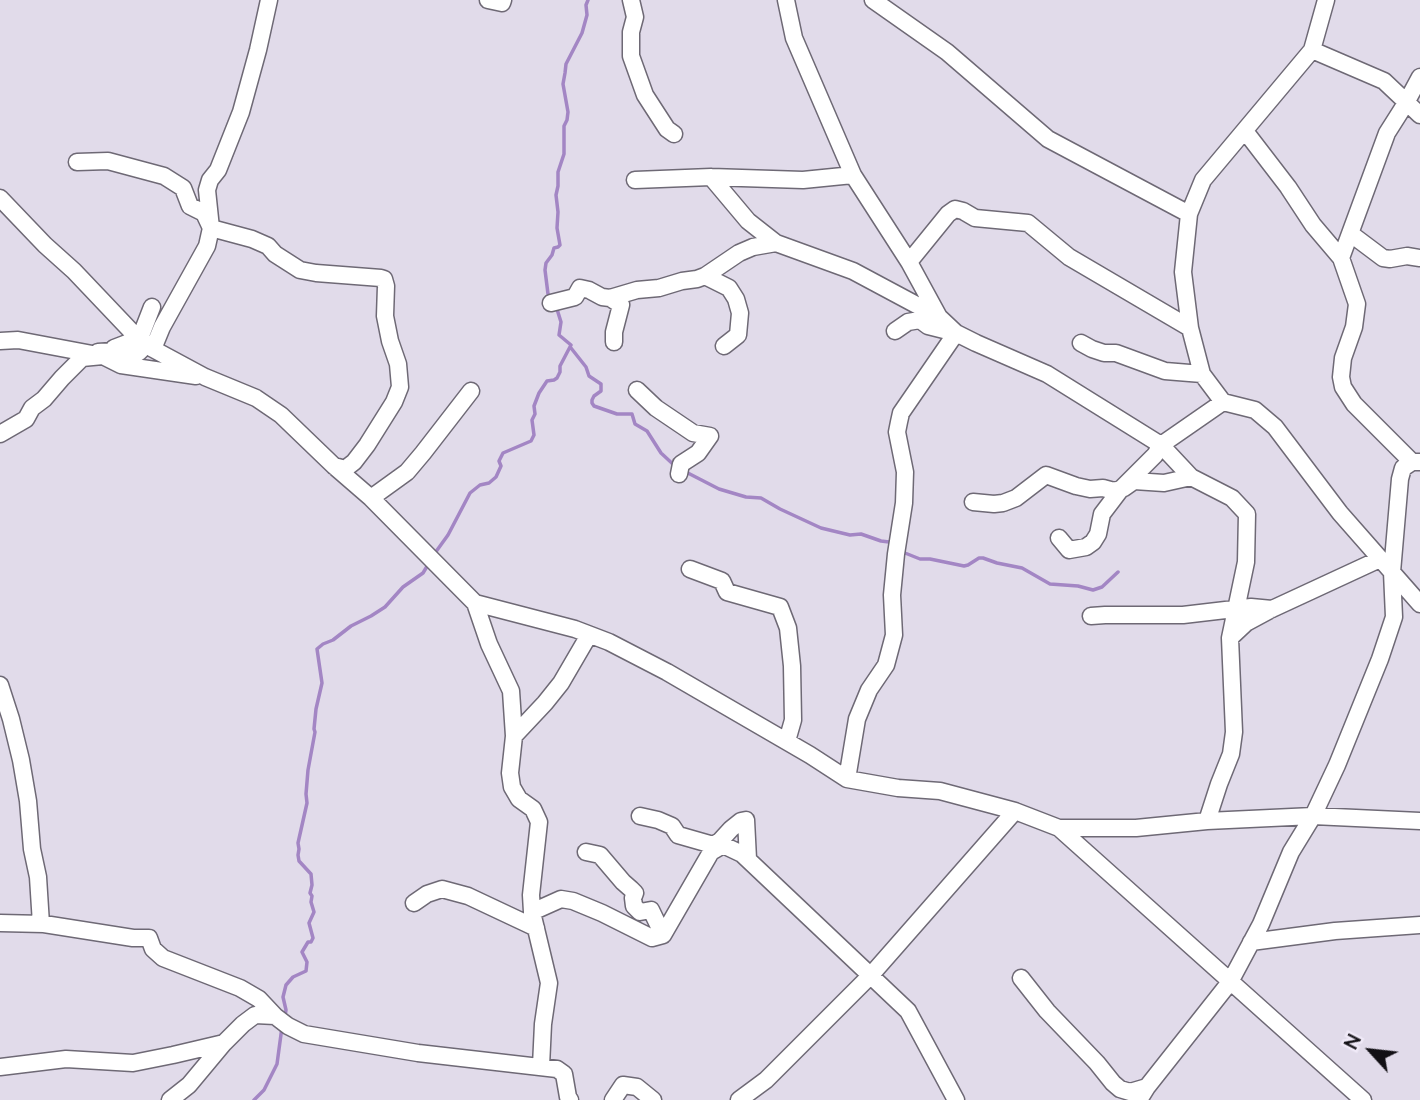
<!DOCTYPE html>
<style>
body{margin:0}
#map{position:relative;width:1420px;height:1100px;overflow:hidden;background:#e1dbea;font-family:Mulish,sans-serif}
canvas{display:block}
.north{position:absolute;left:1336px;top:1016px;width:70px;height:70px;-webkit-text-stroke:5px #efe9f7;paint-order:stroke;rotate:297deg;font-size:19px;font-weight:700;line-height:28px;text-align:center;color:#121015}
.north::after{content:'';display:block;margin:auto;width:24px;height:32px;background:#121015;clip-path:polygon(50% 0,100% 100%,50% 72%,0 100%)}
</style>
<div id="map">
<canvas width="1420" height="1100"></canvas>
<div class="north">N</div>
</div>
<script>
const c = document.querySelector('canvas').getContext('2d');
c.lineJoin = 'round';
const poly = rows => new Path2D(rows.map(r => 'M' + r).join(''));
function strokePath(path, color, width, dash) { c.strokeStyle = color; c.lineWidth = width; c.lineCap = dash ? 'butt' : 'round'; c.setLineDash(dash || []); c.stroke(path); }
const stream = poly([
 [551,300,548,294,545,270,546,263,552,255,554,248,558,247,560,245,557,228,558,212,556,195,558,186,558,172,564,154,564,126,567,120,568,112,563,84,565,73,566,64,582,33,587,15,586,5,588,0],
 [571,348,586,367,589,376,601,384,601,391,594,396,592,400,592,403,594,406,617,414,632,414,635,424,647,431,661,453,675,466],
 [684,471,719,489,746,497,761,498,780,509,821,528,850,535,861,534,881,541,889,542,891,544],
 [900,551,920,559,930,559,964,566,968,565,979,558,983,558,997,563,1022,568,1050,584,1078,586,1093,590,1102,587,1118,572],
 [435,553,448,535,470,493,480,485,489,483,496,477,501,466,499,461,503,453,531,441,534,435,532,420,535,414,534,406,539,393,547,381,554,380,557,378,560,372,560,366,571,345,559,335,561,322,556,306],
 [285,1016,286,1010,283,997,286,985,293,977,306,971,307,962,302,952,308,942,311,942,313,938,309,923,314,912,311,902,312,896,310,893,312,885,311,874,299,861,298,855,299,849,298,843,307,803,306,794,308,770,315,732,314,729,316,709,322,683,317,649,323,644,333,640,351,626,371,616,385,607,403,587,423,573,429,563],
 [254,1100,264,1090,277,1064,282,1027]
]);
const minor = poly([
 [488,0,502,3,503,0],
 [631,0,635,17,631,32,631,56,645,95,667,129,674,134],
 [786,0,794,38,853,175,909,262,939,317,956,333,976,343,1047,374,1161,445,1223,402,1255,410,1275,427,1340,513,1420,604],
 [873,0,947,52,1048,139,1189,214],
 [1312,50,1384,81,1420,115],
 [1245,131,1288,187,1313,225,1341,258,1357,304,1354,327,1343,358,1341,377,1343,387,1354,404,1412,462],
 [77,162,108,161,164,176,183,188,190,206,204,213,211,228,252,239,268,246,275,254,300,270,316,273,381,278,384,279,386,286,385,316,390,341,398,364,400,387,394,402,367,445,354,462,345,469,334,466],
 [711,177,748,221,776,243,853,271,939,317],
 [635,180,711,177,803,180,853,175],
 [0,198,45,245,74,271,131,331,153,349,205,377,256,398,281,415,334,466,371,498,475,603,575,629,609,642,667,672,810,755,847,779,898,788,940,791,1015,811,1059,828,1363,1100],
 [1351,234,1383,258,1390,259,1407,256,1420,258],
 [1341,258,1387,133,1406,103,1420,77],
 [909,262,948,214,955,209,963,211,975,218,1028,223,1069,257,1190,328],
 [705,276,729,288,736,299,740,313,738,335,724,346],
 [610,298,621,305,614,332,614,342],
 [551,303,575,297,580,288,589,290,602,297,610,298,637,290,659,288,682,281,697,279,705,276,739,253,753,247,776,243],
 [0,341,18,340,103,356,121,365,196,376],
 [1081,343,1092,349,1104,353,1116,353,1165,371,1202,374],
 [153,349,162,327,207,246,211,228,207,190,210,180,218,170,241,112,258,50,269,0],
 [98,352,113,351,114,348,140,338,152,307],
 [637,390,656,408,693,433,710,436,698,453,681,464,679,474],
 [1223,402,1202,374,1190,328,1183,272,1189,214,1203,180,1312,50,1326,0],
 [0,434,26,419,32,408,44,399,62,378,82,358,103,356,120,360,130,358,139,352,147,344],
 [371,498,407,472,423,453,471,391],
 [973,502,994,504,1003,503,1016,498,1046,475,1076,486,1090,489,1103,488,1114,491,1124,488,1134,481,1164,483,1191,477],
 [1059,538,1069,550,1086,547,1093,542,1098,534,1102,514,1121,489,1155,455,1161,445,1191,477,1232,498,1247,514,1246,562,1230,638,1234,732,1231,754,1219,784,1207,821],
 [690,569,722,581,727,592,780,607,788,628,792,666,793,720,787,741],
 [475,603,489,644,511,691,514,736,510,773,512,787,519,799,533,809,539,822,531,895,532,912,549,983,543,1024,541,1066],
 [1091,616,1105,615,1183,615,1251,607,1272,609],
 [1230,638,1246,623,1272,609,1380,559],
 [0,685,11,719,21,760,28,801,32,849,38,877,41,924],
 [514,736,545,703,561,683,589,635],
 [847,779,857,719,869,690,886,665,894,635,892,595,896,554,904,503,905,472,897,432,899,422,901,413,956,333,928,326,920,320,908,322,895,331],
 [640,816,658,820,672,826,678,835,713,845,720,841,731,829,741,821,746,820,748,859],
 [1059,828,1136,828,1207,821,1313,816,1420,821],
 [586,852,600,855,623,882,631,889,635,893,633,898,634,906,640,912,651,910,663,935],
 [414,903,427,894,442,889,468,896,536,928],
 [532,912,561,899,573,901,602,913,652,938,663,935,711,852,723,845,742,854,908,1011,956,1100],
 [0,923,44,924,133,938,149,938,153,949,163,958,240,988,259,999,275,1016],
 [1251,942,1335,931,1420,925],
 [1021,978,1047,1011,1097,1063,1113,1083,1120,1089,1130,1092,1147,1087],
 [0,1067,66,1059,133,1063,173,1055,224,1043],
 [170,1100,189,1085,224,1043,243,1024,255,1015,275,1016,288,1026,304,1034,418,1053,557,1069,564,1074,568,1097,570,1100],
 [613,1100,623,1085,637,1087,653,1100],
 [739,1100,766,1080,871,975,1015,811],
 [1139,1100,1147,1087,1230,982,1261,924,1291,852,1313,816,1337,765,1380,659,1394,617,1392,572,1400,479,1403,468,1412,462,1420,462]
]);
strokePath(stream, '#a386c4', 3.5);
strokePath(minor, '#6e6975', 19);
strokePath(minor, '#fff', 16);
</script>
